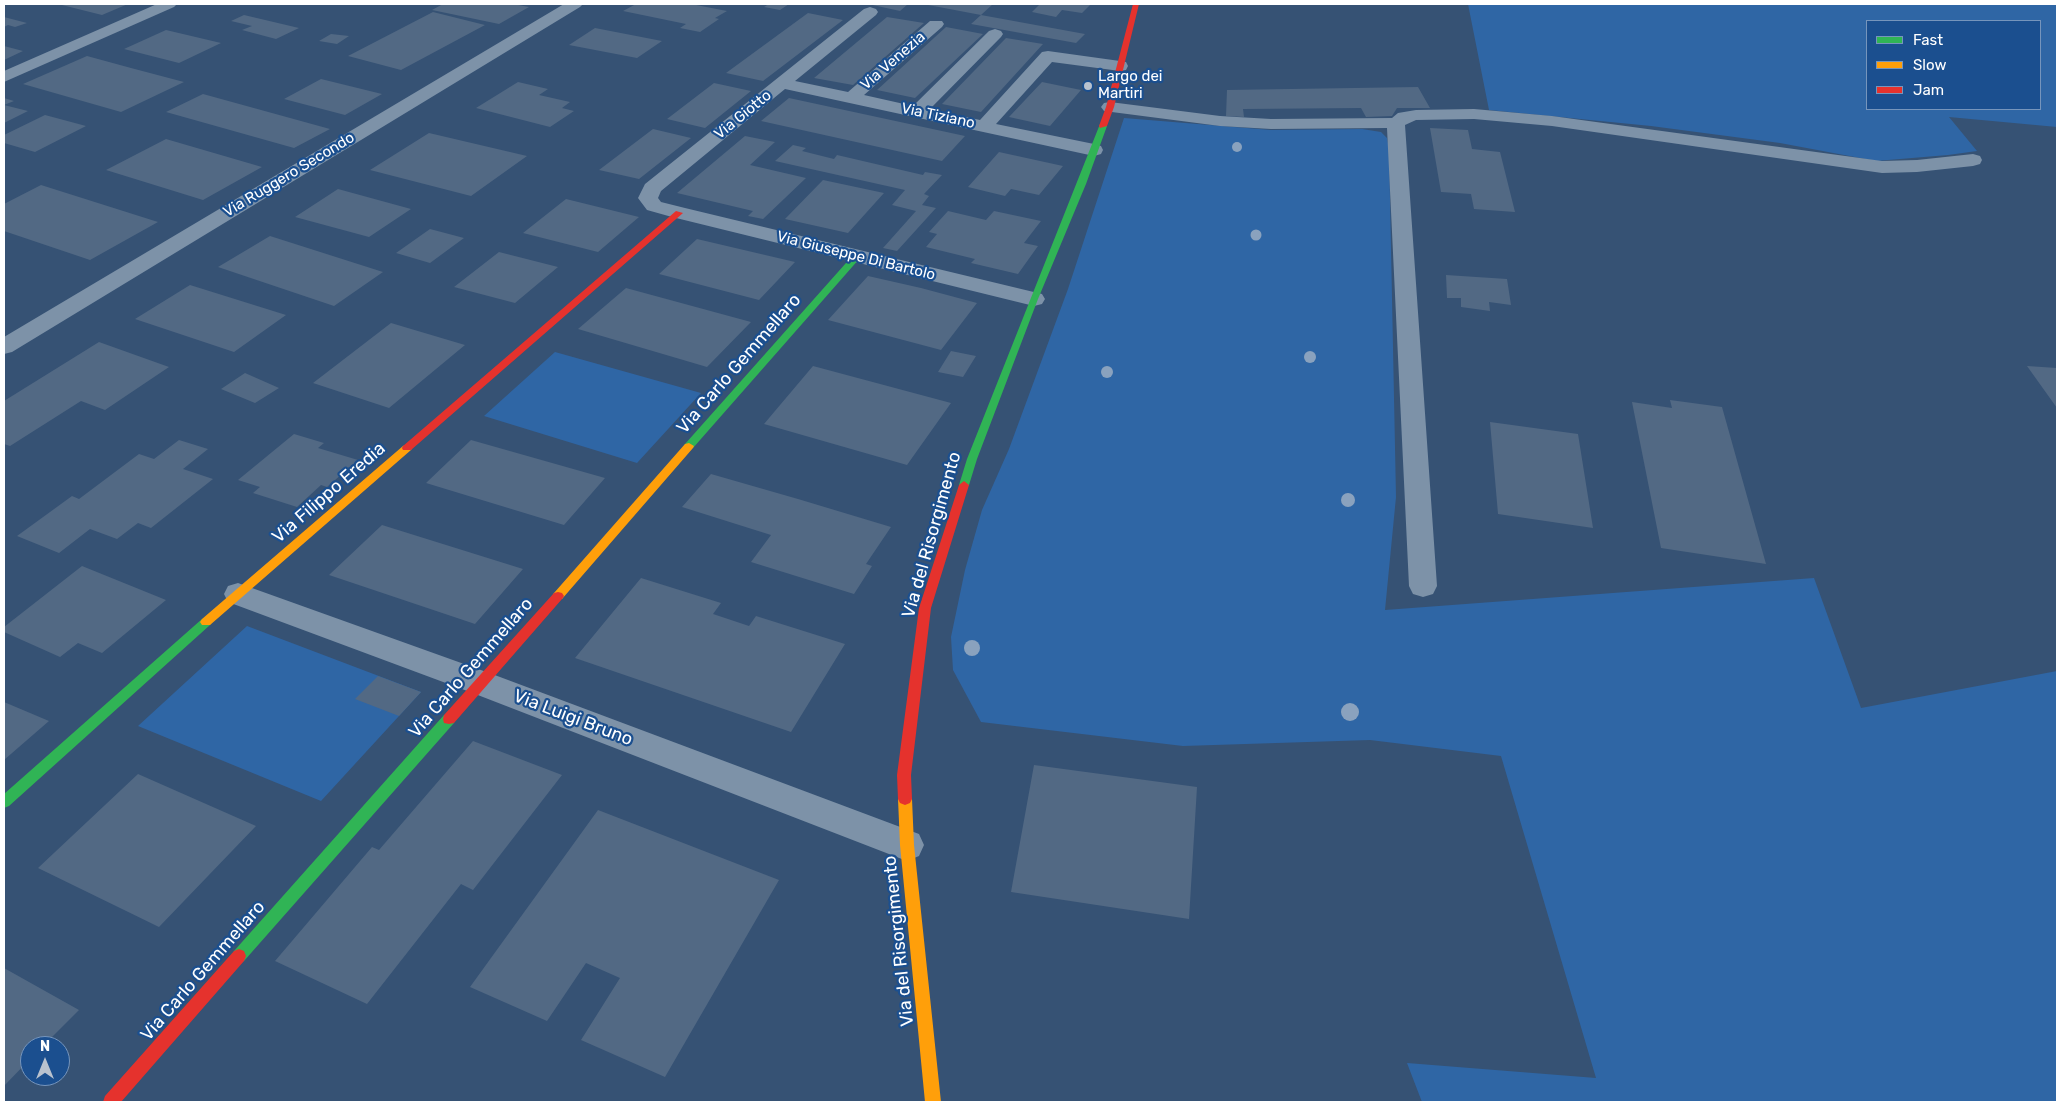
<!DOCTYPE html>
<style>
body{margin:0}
#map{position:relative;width:2061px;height:1106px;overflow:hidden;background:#365274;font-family:Rubik,sans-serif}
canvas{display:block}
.frame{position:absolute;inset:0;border:5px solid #fff;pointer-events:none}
.legend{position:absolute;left:1866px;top:20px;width:175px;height:90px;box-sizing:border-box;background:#1b4f8f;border:1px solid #7695bc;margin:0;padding:6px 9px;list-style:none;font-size:15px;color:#fff}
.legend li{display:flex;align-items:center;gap:10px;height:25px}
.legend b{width:25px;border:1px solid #7695bc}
.north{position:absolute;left:20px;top:1036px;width:50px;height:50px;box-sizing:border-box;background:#1b4f8f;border:1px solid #7695bc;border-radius:50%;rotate:0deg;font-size:14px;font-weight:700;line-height:20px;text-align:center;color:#fff}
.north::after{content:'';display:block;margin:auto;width:18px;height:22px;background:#b9c2ce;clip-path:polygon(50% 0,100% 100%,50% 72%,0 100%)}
</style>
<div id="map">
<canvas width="2061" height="1106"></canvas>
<div class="frame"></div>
<ul class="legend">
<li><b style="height:6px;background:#30b455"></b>Fast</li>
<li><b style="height:6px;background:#ff9f0a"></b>Slow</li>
<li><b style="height:6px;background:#e5322d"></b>Jam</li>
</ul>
<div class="north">N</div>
</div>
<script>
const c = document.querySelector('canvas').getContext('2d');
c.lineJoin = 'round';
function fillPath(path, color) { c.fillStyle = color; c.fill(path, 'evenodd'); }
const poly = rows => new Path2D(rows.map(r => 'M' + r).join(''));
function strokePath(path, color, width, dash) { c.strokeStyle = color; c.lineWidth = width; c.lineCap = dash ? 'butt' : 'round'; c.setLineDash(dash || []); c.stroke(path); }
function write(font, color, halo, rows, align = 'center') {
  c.font = font + ' Rubik,sans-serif'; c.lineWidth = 4.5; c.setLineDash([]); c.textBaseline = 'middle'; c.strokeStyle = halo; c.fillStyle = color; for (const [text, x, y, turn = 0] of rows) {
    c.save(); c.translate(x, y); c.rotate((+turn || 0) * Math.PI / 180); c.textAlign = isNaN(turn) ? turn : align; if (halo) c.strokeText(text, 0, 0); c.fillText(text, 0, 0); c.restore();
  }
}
const green = poly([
 [1468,4,2057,4,2057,127,1949,117,1977,151,1948,155,1876,161,1780,143,1651,126,1489,110],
 [1867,21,2040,21,2040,109,1867,109],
 [1124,118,1271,130,1362,129,1381,132,1387,138,1389,149,1396,497,1385,610,1814,578,1861,708,2057,671,2057,1102,1422,1102,1407,1063,1596,1078,1501,756,1370,740,1183,746,981,722,953,670,951,637,965,570,982,510,1009,449,1068,289],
 [555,352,701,393,637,463,484,416],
 [247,626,421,692,321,801,138,726]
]);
const building = poly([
 [58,4,128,4,102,15],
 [443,4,513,4,529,7,499,24,432,10],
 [636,4,691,4,727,11,715,18,719,19,700,32,680,28,686,24,623,11],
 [769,4,789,4,780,10,764,7],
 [868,4,908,4,900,11],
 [923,4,993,4,981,15],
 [1040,4,1091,4,1082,13,1062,10,1056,17,1032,12],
 [433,12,485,25,401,70,348,56],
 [808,13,843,20,763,81,726,73],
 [244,15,299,28,276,39,242,30,252,26,231,21],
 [981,15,1085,34,1076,43,971,24],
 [4,17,27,23,15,27,8,25,4,27],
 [887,17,924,23,853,85,814,78],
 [946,27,983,34,915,98,877,90],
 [595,28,662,41,637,58,569,45],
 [166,30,221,43,179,63,124,49],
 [331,34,349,36,337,44,319,41],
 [1006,38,1043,44,981,112,942,104],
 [4,46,23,51,4,60],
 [87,56,131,68,184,82,121,112,23,84],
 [321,79,382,94,345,115,284,99],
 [518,82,548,89,539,95,570,102,562,108,574,111,550,127,476,108],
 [1042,82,1081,90,1050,126,1009,117],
 [714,83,751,91,705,128,667,119],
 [1418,87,1430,108,1397,108,1392,116,1366,117,1361,108,1243,109,1244,117,1226,116,1227,90],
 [203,94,330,129,294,148,166,112],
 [4,98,14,101,4,105,28,111,4,123],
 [789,98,965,136,942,161,761,121],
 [45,115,86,126,35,152,4,143,4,135],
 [1430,128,1468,130,1472,149,1500,152,1515,212,1474,209,1471,194,1441,192],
 [653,129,691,138,639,179,599,170],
 [429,133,527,156,471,196,370,170],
 [745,136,775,142,750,165,806,178,763,219,748,216,753,211,677,193],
 [166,139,262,167,203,200,106,170],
 [793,145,806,148,802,151,834,159,837,155,923,175,925,172,942,175,924,194,929,196,922,205,936,208,897,251,883,248,916,211,892,205,905,190,775,161],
 [999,152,1063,166,1039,195,1011,189,1005,196,968,187],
 [823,180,884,193,848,233,785,219],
 [41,185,158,222,90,260,4,231,4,204],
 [338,189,411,209,369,237,295,217],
 [566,199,639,217,598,252,523,233],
 [948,211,986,220,994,211,1041,221,1024,243,1038,246,1018,274,971,263,975,259,926,247,937,234,929,232],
 [430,229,464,238,430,263,396,253],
 [270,236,383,272,334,306,218,267],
 [697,239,795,262,759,300,659,274],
 [499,252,558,267,515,303,454,287],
 [1446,275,1507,279,1511,305,1489,302,1490,311,1461,307,1461,298,1447,298],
 [868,276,921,288,977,303,941,350,828,320],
 [190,285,286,315,234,352,135,319],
 [626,288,751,322,707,367,578,329],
 [391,323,465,345,389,408,313,383],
 [99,342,169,367,105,410,81,401,10,446,4,444,4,401],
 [951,351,976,356,963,377,938,372],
 [813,366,951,403,907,465,764,424],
 [2027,366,2057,368,2057,408],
 [245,373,279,388,255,403,221,389],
 [1670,400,1722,407,1766,564,1661,548,1632,402,1672,408],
 [1490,422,1578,434,1593,528,1498,514],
 [294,434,324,443,318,448,358,460,327,487,321,485,297,507,253,493,260,487,238,480],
 [179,440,208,449,183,469,213,479,151,528,138,523,117,539,90,529,59,553,17,536,72,496,79,499,139,454,154,459],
 [471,440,605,478,564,525,426,483],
 [711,474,798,499,891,527,866,564,872,566,854,594,751,562,771,535,682,507],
 [382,525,523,569,475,624,329,575],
 [82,566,166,600,102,653,78,643,60,657,4,632,4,627],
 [641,578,721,603,713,614,749,626,756,616,845,644,791,732,575,658],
 [378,676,421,692,399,716,355,699],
 [4,702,49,721,4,760],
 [473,741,562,775,473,890,461,884,367,1004,275,961,372,847,379,850],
 [1034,765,1197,787,1189,919,1011,892],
 [138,774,256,826,159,927,38,868],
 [598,810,779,880,665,1077,581,1040,620,978,586,963,547,1021,470,987],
 [4,968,79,1010,43,1046,30,1046,30,1059,4,1086]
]);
const street = poly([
 [157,4,177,4,174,7,4,82,4,71,157,4],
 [564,4,583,4,580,7,12,352,4,354,4,337,564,4],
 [870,7,876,9,878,12,876,15,795,81,848,92,930,21,942,21,944,24,942,27,864,95,913,106,989,31,995,29,1001,31,1003,34,1001,37,930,109,980,120,1042,52,1048,51,1120,61,1126,62,1128,66,1126,70,1120,71,1052,62,996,124,1094,144,1101,146,1103,150,1101,154,1094,156,785,89,661,191,658,198,661,202,685,208,1042,294,1045,299,1042,304,1034,306,672,217,647,210,638,198,645,184,864,9,870,7],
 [1110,102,1220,116,1271,119,1392,118,1398,113,1416,110,1474,109,1552,116,1882,161,1917,160,1973,154,1980,156,1982,160,1980,164,1973,166,1917,172,1882,173,1552,126,1474,119,1416,120,1405,125,1437,586,1433,594,1423,597,1413,594,1409,586,1387,128,1271,129,1220,126,1104,111,1101,107,1104,103,1110,102],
 [238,583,492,674,919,834,924,845,919,856,907,861,470,692,228,602,224,594,228,586,238,583]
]);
const fast = poly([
 [1100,124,1107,126,1086,184,1038,299,977,459,969,485,964,489,960,488,959,485,967,459,1100,124],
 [857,253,860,254,860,258,693,448,685,448,684,446,685,444,854,254,857,253],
 [206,617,210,619,212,622,210,625,9,806,4,808,4,794,202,619,206,617],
 [449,714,454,715,455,719,454,723,244,961,239,963,234,961,232,956,234,951,444,715,449,714]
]);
const slow = poly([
 [689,443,694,446,693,448,562,599,554,599,552,596,554,593,685,444,689,443],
 [407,444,412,448,411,450,210,625,202,625,200,622,202,619,403,446,407,444],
 [905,793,910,795,912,799,914,845,941,1102,925,1102,900,845,898,799,900,795,905,793]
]);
const jam = poly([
 [1133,4,1139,4,1114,107,1107,126,1100,128,1099,126,1106,107,1133,4],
 [676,211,683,213,411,450,403,450,402,448,403,446,676,211],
 [964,481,969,485,931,608,911,775,912,799,910,803,905,805,900,803,898,799,897,775,919,608,959,485,964,481],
 [558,592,562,593,564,596,562,599,454,723,449,724,444,723,443,719,444,715,554,593,558,592],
 [239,949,244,951,246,956,244,961,121,1102,103,1102,105,1096,234,951,239,949]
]);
const trees = [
 [1237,147,5],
 [1256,235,5.5],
 [1310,357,6],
 [1107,372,6],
 [1348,500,7],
 [972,648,8],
 [1350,712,9]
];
const markers = [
 [1088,86,5,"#b9c2ce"]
];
const farStreetnames = [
 ["Via Venezia",893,61,-41],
 ["Via Giotto",743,115,-39],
 ["Via Tiziano",938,116,12],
 ["Via Ruggero Secondo",289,175,-31],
 ["Via Giuseppe Di Bartolo",856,256,14]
];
const farPoinames = [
 ["Largo dei",1098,77],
 ["Martiri",1098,94]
];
const streetNames = [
 ["Via Carlo Gemmellaro",739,364,-49],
 ["Via Filippo Eredia",329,493,-41],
 ["Via del Risorgimento",932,535,-74],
 ["Via Carlo Gemmellaro",471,668,-49],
 ["Via Luigi Bruno",573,718,21],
 ["Via del Risorgimento",899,941,-96],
 ["Via Carlo Gemmellaro",203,971,-49]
];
fillPath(green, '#2f66a5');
fillPath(building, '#526984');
fillPath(street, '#7d92a8');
fillPath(fast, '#30b455');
fillPath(slow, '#ff9f0a');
fillPath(jam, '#e5322d');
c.fillStyle = '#8aa2be';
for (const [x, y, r] of trees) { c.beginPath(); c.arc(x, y, r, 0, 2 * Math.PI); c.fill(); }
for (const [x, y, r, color] of markers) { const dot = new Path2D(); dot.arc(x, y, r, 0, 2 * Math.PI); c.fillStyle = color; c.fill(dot); strokePath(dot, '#1b4f8f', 2); }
write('15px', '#fff', '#1b4f8f', farStreetnames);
write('15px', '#fff', '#1b4f8f', farPoinames, 'left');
write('18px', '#fff', '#1b4f8f', streetNames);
</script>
